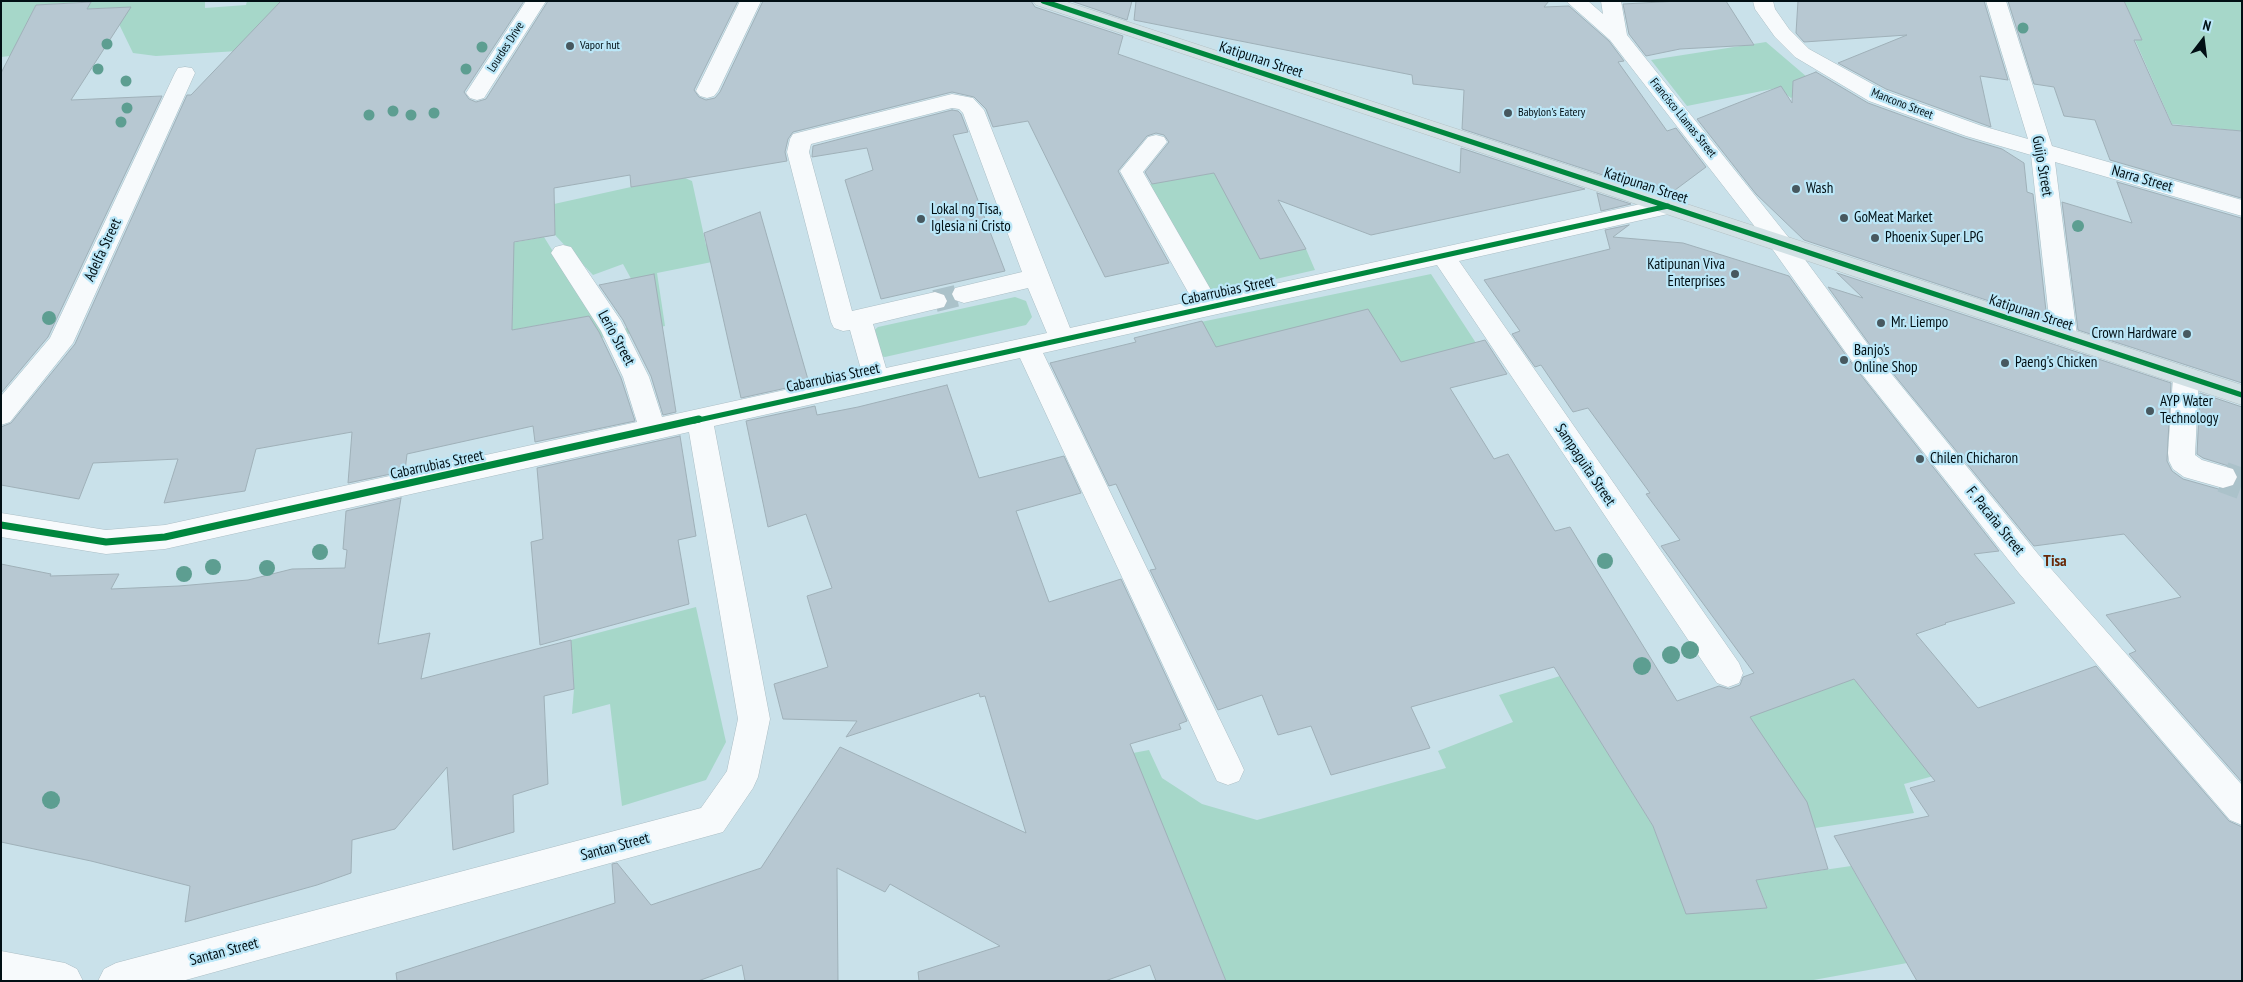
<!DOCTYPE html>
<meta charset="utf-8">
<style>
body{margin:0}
#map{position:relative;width:2243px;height:982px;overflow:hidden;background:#c9e1ea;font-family:"PT Sans Narrow",sans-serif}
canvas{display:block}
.frame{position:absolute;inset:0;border:2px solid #010f14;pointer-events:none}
.north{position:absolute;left:2178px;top:15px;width:50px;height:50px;-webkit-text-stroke:4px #bbe7f8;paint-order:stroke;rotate:15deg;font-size:14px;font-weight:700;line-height:20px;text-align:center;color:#010f14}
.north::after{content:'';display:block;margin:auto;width:18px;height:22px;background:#010f14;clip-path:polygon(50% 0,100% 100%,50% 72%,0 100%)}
</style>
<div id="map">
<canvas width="2243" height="982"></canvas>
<div class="frame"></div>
<div class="north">N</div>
</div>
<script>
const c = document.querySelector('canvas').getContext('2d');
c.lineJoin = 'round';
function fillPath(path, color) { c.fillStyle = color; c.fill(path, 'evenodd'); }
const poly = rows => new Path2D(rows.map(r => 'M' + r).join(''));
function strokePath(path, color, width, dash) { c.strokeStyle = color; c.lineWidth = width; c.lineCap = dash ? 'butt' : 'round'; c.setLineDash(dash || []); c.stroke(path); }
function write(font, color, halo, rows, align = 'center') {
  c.font = font + ' "PT Sans Narrow",sans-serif'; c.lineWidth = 4.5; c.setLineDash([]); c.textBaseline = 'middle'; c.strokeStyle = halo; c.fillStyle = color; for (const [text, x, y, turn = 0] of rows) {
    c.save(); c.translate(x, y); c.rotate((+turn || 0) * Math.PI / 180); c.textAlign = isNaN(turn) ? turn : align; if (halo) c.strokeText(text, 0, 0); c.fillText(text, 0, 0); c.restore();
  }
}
const green = poly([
 [1,1,205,1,205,8,246,5,247,1,302,1,238,51,156,56,133,53,118,22,121,8,87,9,90,2,36,5,10,56,1,57],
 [2124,1,2242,1,2242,131,2172,124,2135,40,2142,40],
 [1766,42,1814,83,1791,98,1777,88,1687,106,1651,60],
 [1217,172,1276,197,1306,249,1315,270,1206,295,1144,185],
 [685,178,692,181,706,245,719,243,722,260,657,273,665,326,623,335,622,330,652,317,623,264,593,275,555,235,554,204,631,187],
 [544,237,606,337,555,347,555,322,512,330,513,289,484,248],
 [1431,274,1476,343,1239,441,1177,327],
 [1015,297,1026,301,1032,317,1026,325,885,357,879,356,872,332,878,327],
 [696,607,726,742,706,780,622,806,610,704,572,714,574,689,571,640],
 [1560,676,1653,826,1686,913,1767,908,1756,880,1851,866,1907,963,1808,981,1226,981,1133,753,1149,750,1162,778,1202,804,1257,820,1446,768,1438,751,1513,722,1499,695],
 [1853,679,1856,681,2018,753,1904,784,1914,813,1815,828,1749,716]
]);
const building = poly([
 [281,1,524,1,464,92,469,99,476,102,486,99,548,1,738,1,694,90,699,97,706,100,715,98,720,92,763,1,1031,1,1035,7,1123,36,1118,54,1460,173,1461,148,1585,189,1371,235,1278,200,1306,249,1260,259,1214,173,1152,184,1145,172,1169,142,1164,135,1156,133,1147,136,1118,171,1169,263,1105,277,1028,121,993,127,986,109,974,97,952,92,793,132,788,139,785,152,787,161,631,187,630,175,554,188,555,235,514,242,512,330,589,316,599,332,621,378,635,421,535,442,533,426,407,454,405,471,348,483,352,432,256,449,245,491,164,503,178,459,93,463,79,499,1,485,1,427,11,423,75,344,187,95,191,95,281,1],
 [1071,1,1132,1,1127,20,1071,1],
 [1136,1,1549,1,1544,7,1569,6,1609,41,1624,61,1618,62,1667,131,1676,128,1706,167,1667,196,1462,129,1464,90,1413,84,1412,75,1134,20,1136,1],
 [1680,1,1726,1,1754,45,1680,49,1646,56,1629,34,1623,4,1680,1],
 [1798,1,1984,1,2008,80,1980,76,1991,127,1886,89,1838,63,1907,35,1804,42,1796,33,1798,1],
 [2008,1,2124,1,2142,40,2134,40,2172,125,2242,131,2241,198,2110,160,2095,120,2064,116,2054,87,2034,84,2008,1],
 [91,2,87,9,131,7,71,100,162,96,48,337,1,393,1,73,36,5,91,2],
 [1816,72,1868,103,1965,138,2002,149,2024,163,2027,192,2033,194,2047,320,1804,240,1756,194,1697,119,1781,86,1792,103,1793,81,1816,72],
 [952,110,958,111,961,114,968,132,953,135,1005,271,881,299,845,180,873,170,867,148,812,157,813,146,952,110],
 [2117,182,2241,218,2242,383,2078,330,2062,202,2132,223,2117,182],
 [1597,193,1631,204,1601,211,1597,193],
 [760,212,809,383,741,398,704,233,760,212],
 [1629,225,1613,237,1683,243,1789,276,1853,365,1999,551,1974,554,2015,603,1945,623,1946,624,1916,634,1978,708,2096,666,2229,821,2242,827,2242,981,1917,981,1834,836,1929,816,1910,788,1935,781,1854,679,1750,717,1807,802,1828,869,1756,880,1767,908,1686,914,1653,826,1554,667,1411,707,1430,748,1331,775,1311,726,1278,735,1262,695,1218,710,1150,570,1156,569,1116,484,1109,486,1050,363,1136,342,1134,338,1202,321,1216,347,1368,309,1401,362,1485,340,1507,374,1450,388,1494,459,1508,454,1555,531,1570,527,1677,701,1719,686,1729,689,1740,685,1743,677,1754,673,1661,546,1680,540,1646,494,1650,493,1588,408,1573,412,1541,365,1535,367,1512,334,1520,331,1484,280,1610,249,1605,230,1629,225],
 [1837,273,2171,383,2167,461,2172,471,2183,479,2222,490,2235,486,2239,478,2235,468,2203,458,2197,454,2200,393,2242,407,2242,782,2129,654,2136,651,2106,615,2181,597,2124,534,2034,546,1873,349,1828,287,1863,298,1837,273],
 [654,274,676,412,663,415,651,376,623,320,599,285,654,274],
 [947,385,979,478,1064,456,1081,493,1016,511,1049,602,1121,579,1187,721,1179,724,1181,729,1130,744,1226,981,1156,981,1150,965,1105,981,919,981,918,972,1000,946,890,884,885,892,837,868,838,981,745,981,742,965,698,981,397,981,396,973,615,903,612,864,617,863,651,905,761,868,840,747,1026,833,985,696,980,697,979,693,846,737,857,721,783,719,774,684,828,667,807,596,832,588,806,514,768,527,746,421,815,406,817,415,858,407,947,385],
 [680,436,696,536,678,540,689,604,540,645,531,542,543,539,537,468,680,436],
 [401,498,378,644,430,633,421,679,571,640,574,689,544,696,548,784,513,795,514,832,453,850,447,767,395,829,352,840,351,873,317,885,185,922,190,886,91,861,1,842,1,564,51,574,50,576,119,574,111,589,179,586,248,580,292,569,345,568,347,550,343,549,346,511,401,498]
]);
const minorTunnelFar1 = poly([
 [935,301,964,294]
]);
const minorTunnel = poly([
 [2223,477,2242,484]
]);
const minor = poly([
 [526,1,546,1,484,98,477,100,470,98,466,93,526,1],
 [740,1,761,1,718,91,714,96,707,98,700,96,696,91,740,1],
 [1566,1,1588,1,1603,14,1601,1,1621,1,1627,35,1789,238,1872,350,2038,554,2242,785,2242,825,2230,820,2018,572,1854,364,1773,250,1610,40,1566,1],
 [1753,1,1773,1,1775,9,1789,29,1809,49,1885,91,1982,126,2028,139,1986,1,2006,1,2052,146,2242,200,2242,216,2055,162,2077,336,2073,343,2064,345,2055,343,2051,336,2031,155,1966,136,1869,101,1795,57,1775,37,1755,9,1753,1],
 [185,67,192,68,195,73,73,343,10,422,1,425,1,396,50,338,175,73,178,68,185,67],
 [952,94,973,98,984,110,1070,328,1193,301,1120,171,1148,137,1156,135,1164,137,1167,142,1143,172,1215,297,1668,198,1676,200,1679,206,1676,212,1668,214,1459,261,1739,663,1743,673,1739,683,1728,687,1717,683,1437,265,1043,353,1239,759,1244,770,1239,781,1228,785,1217,781,1020,358,714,426,770,719,758,777,753,788,723,832,182,981,98,981,104,969,116,963,701,808,727,771,738,719,689,432,165,549,106,554,1,537,1,513,106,530,165,525,637,422,623,377,601,331,551,253,555,247,563,245,571,247,621,321,649,377,662,417,862,373,850,330,843,331,834,328,831,322,787,152,790,139,793,134,952,94],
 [952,108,959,109,963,113,1022,272,955,288,952,294,955,300,964,303,1028,288,1047,333,886,368,873,324,944,307,947,301,944,295,935,292,852,311,809,152,811,144,952,108],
 [2186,367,2195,370,2199,377,2195,455,2202,460,2233,469,2237,477,2233,485,2223,488,2184,477,2173,469,2169,461,2168,453,2173,377,2177,370,2186,367],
 [1,951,65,963,77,969,83,981,1,981,1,951]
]);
const major = poly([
 [1033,1,1064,1,2242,385,2242,405,1036,5,1033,1]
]);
const cyclewayFar1 = poly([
 [1043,1,2242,395],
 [694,421,1668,206]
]);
const cycleway = poly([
 [1,525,106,542,165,537,699,419]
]);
const trees = [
 [2023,28,5.5],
 [107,44,5.5],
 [482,47,5.5],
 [98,69,5.5],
 [466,69,5.5],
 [126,81,5.5],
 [127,108,5.5],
 [393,111,5.5],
 [434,113,5.5],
 [369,115,5.5],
 [411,115,5.5],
 [121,122,5.5],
 [2078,226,6],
 [49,318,7],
 [320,552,8],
 [1605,561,8],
 [213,567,8],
 [267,568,8],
 [184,574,8],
 [1690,650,9],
 [1671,655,9],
 [1642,666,9],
 [51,800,9]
];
const markers = [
 [570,46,5,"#47585f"],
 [1508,113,5,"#47585f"],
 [1796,189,5,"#47585f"],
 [1844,218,5,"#47585f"],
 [921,219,5,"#47585f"],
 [1875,238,5,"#47585f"],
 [1735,274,5,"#47585f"],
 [1881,323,5,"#47585f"],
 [2187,334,5,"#47585f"],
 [1844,360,5,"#47585f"],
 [2005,363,5,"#47585f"],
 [2150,411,5,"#47585f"],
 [1920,459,5,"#47585f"]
];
const farPoinames = [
 ["Vapor hut",580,46],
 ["Babylon's Eatery",1518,113]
];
const farStreetnames = [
 ["Lourdes Drive",506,47,-57],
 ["Mancono Street",1902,104,21],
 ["Francisco Llamas Street",1683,118,51]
];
const streetNames = [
 ["Katipunan Street",1261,60,18],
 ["Guijo Street",2042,166,80],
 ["Narra Street",2142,179,16],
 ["Katipunan Street",1646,186,18],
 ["Adelfa Street",103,250,-65],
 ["Cabarrubias Street",1228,291,-12],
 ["Katipunan Street",2031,313,18],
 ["Lerio Street",616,338,61],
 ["Cabarrubias Street",833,378,-12],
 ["Cabarrubias Street",437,465,-12],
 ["Sampaguita Street",1585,465,56],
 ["F. Pacaña Street",1995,521,51],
 ["Santan Street",615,847,-15],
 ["Santan Street",224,952,-15]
];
const poiNames = [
 ["Wash",1806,189],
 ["Lokal ng Tisa,",931,210],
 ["Iglesia ni Cristo",931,227],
 ["GoMeat Market",1854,218],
 ["Phoenix Super LPG",1885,238],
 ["Katipunan Viva",1725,265,"right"],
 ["Enterprises",1725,282,"right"],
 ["Mr. Liempo",1891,323],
 ["Crown Hardware",2177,334,"right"],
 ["Banjo's",1854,351],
 ["Online Shop",1854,368],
 ["Paeng's Chicken",2015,363],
 ["AYP Water",2160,402],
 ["Technology",2160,419],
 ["Chilen Chicharon",1930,459]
];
const neighbourhoodNames = [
 ["Tisa",2055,561]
];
fillPath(green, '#a6d7c9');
fillPath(building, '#b7c8d2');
strokePath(building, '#9fb0b8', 1);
strokePath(minorTunnelFar1, '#abc2ca', 22, [22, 11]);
strokePath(minorTunnel, '#abc2ca', 31, [31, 15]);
strokePath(minor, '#abbec5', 1);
strokePath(major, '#b4c0c4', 1);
fillPath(minor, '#f7fafc');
fillPath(major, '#d2e1e5');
strokePath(cyclewayFar1, '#00873e', 5);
strokePath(cycleway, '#00873e', 7);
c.fillStyle = '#5d9e91';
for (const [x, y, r] of trees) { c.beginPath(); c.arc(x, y, r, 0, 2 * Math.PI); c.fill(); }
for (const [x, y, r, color] of markers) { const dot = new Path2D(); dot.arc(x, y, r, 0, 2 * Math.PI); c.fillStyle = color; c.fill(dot); strokePath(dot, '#bbe7f8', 2); }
write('12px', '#010f14', '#bbe7f8', farPoinames, 'left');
write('12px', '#010f14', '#bbe7f8', farStreetnames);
write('15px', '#010f14', '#bbe7f8', streetNames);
write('15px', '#010f14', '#bbe7f8', poiNames, 'left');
write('bold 16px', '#6a2a0a', '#bbe7f8', neighbourhoodNames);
</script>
